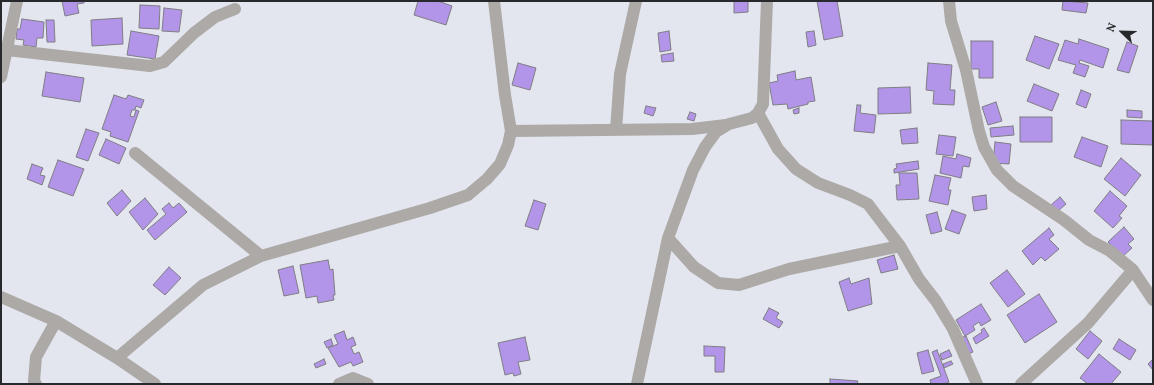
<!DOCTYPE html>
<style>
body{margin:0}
#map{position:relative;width:1154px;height:385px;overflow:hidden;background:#e3e6ee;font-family:Lora,serif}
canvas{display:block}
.frame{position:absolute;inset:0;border:2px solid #28292c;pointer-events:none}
.north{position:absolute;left:1102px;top:12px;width:40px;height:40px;-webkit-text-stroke:3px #e3e6ee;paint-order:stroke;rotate:293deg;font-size:11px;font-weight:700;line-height:16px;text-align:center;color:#28292c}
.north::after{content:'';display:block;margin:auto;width:14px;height:18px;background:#28292c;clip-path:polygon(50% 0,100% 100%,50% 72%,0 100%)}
</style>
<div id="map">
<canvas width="1154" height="385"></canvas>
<div class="frame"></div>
<div class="north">N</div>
</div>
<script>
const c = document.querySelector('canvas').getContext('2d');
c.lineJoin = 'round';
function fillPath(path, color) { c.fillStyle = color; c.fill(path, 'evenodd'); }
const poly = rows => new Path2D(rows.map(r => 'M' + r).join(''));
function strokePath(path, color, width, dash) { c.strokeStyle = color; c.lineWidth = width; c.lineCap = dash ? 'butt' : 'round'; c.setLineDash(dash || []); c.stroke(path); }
const building = poly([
 [62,1,84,1,84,3,77,4,79,13,65,16,62,1],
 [418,1,438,1,452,6,446,25,414,15,418,1],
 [734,1,748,1,748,12,734,13,734,1],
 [817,1,837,1,843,36,824,40,817,1],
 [1063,1,1088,3,1086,13,1062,10,1063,1],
 [140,5,160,6,159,29,139,28,140,5],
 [164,8,182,10,179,32,162,31,164,8],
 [122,18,123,44,92,46,91,20,122,18],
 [22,19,44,22,43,38,37,38,36,47,23,45,24,40,16,39,17,29,20,29,22,19],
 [46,20,54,20,55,42,47,42,46,20],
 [131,31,159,36,155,59,127,55,131,31],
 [669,31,671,50,660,52,658,33,669,31],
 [814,31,816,45,808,47,806,32,814,31],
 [1035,36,1059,44,1049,69,1026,60,1035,36],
 [1079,39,1109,49,1103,68,1080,60,1079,63,1089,66,1085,77,1073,73,1076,65,1058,60,1065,40,1078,44,1079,39],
 [971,41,993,41,993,78,979,78,979,69,971,69,971,41],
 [1127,42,1138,46,1129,73,1117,70,1127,42],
 [673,53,674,61,662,62,661,55,673,53],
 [518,63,536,68,530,90,512,85,518,63],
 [928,63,952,65,950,90,955,90,954,105,933,104,934,91,926,90,928,63],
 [795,71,796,80,811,77,815,101,808,102,808,104,788,109,787,104,773,105,769,83,778,81,777,75,795,71],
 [46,72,84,78,80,102,42,96,46,72],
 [1034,84,1059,94,1052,111,1027,101,1034,84],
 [910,87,911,113,878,114,878,88,910,87],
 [1081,90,1091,94,1086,108,1076,104,1081,90],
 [114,95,126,99,128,95,144,100,141,108,136,106,135,110,132,110,130,116,134,117,136,110,139,111,128,142,110,136,111,132,102,129,114,95],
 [996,102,1002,121,988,125,982,107,996,102],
 [857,105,861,105,860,113,876,115,874,133,854,131,857,105],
 [646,106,656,108,653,116,644,113,646,106],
 [799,108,799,113,794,114,793,110,799,108],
 [1127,110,1142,111,1142,118,1127,117,1127,110],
 [690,112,696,114,694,121,687,119,690,112],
 [1020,117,1052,117,1052,142,1020,142,1020,117],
 [1121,120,1153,121,1153,145,1121,144,1121,120],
 [1013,126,1014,135,991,137,990,128,1013,126],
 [917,128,918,143,902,144,900,130,917,128],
 [86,129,99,133,88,161,76,157,86,129],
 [939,135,956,137,953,156,936,154,939,135],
 [1082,137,1108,146,1101,167,1074,157,1082,137],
 [106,139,126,148,119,164,99,155,106,139],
 [995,142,1011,144,1009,164,993,163,995,142],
 [957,154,971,158,969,167,963,166,961,178,940,173,943,156,956,159,957,154],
 [1121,158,1141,175,1125,196,1104,179,1121,158],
 [58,160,84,169,73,196,48,187,58,160],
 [918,161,919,169,894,173,894,169,897,168,896,164,918,161],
 [32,164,43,168,40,175,45,176,42,185,27,179,32,164],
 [899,173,917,173,919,199,897,200,896,185,900,185,899,173],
 [935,175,951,178,948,190,951,190,948,205,929,201,935,175],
 [122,190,131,201,117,216,107,203,122,190],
 [1110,191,1127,206,1119,216,1122,218,1113,228,1094,211,1110,191],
 [986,195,987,209,974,211,972,197,986,195],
 [1060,197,1066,204,1057,212,1051,205,1060,197],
 [145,198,158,214,143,230,129,212,145,198],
 [534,200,546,204,538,230,525,226,534,200],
 [169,203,173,208,179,203,187,212,155,240,147,230,166,214,162,209,169,203],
 [952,210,966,215,959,234,945,229,952,210],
 [937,212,942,231,931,234,926,215,937,212],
 [1124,227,1134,239,1128,244,1132,248,1122,257,1108,242,1124,227],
 [1049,228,1054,235,1049,239,1059,249,1045,261,1041,257,1033,265,1022,251,1049,228],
 [894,255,898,269,881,273,877,260,894,255],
 [328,260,330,270,333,269,335,295,333,295,334,300,318,303,317,296,306,298,300,265,328,260],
 [293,266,299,293,284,296,278,270,293,266],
 [169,267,181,278,165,295,153,285,169,267],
 [1007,270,1025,294,1008,307,990,283,1007,270],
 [849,278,851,284,869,278,872,304,848,311,839,282,849,278],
 [1039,294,1057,322,1025,343,1007,315,1039,294],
 [981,304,991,320,981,326,979,322,973,326,975,330,965,336,956,320,981,304],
 [769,308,779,313,776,318,783,322,779,328,763,319,769,308],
 [984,328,989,336,976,344,973,338,982,332,981,330,984,328],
 [344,331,347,340,353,337,356,345,351,347,354,354,359,352,363,362,353,366,351,362,339,367,328,348,338,344,334,335,344,331],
 [1090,331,1102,341,1088,359,1076,349,1090,331],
 [966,336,973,352,968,354,961,338,966,336],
 [525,337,530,360,518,362,521,374,514,376,513,373,505,375,498,343,525,337],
 [331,339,333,345,327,348,324,342,331,339],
 [1119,339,1136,350,1130,360,1113,349,1119,339],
 [704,346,725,347,724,372,715,372,715,356,704,356,704,346],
 [928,350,934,371,922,374,917,353,928,350],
 [937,350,949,382,944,384,931,384,930,380,941,376,932,352,937,350],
 [949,350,952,356,942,360,940,354,949,350],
 [1099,354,1121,372,1111,384,1088,384,1080,378,1099,354],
 [324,359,326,364,316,368,314,364,324,359],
 [1153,359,1153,370,1148,364,1153,359],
 [951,361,953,364,944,368,943,364,951,361],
 [830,379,858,381,857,384,830,384,830,379]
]);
const minor = poly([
 [949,1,951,21,966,70,979,131,984,147,997,170,1013,186,1064,220,1089,240,1110,251,1133,270,1153,300],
 [7,50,150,66,164,62,194,33,215,17,235,9],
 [1,77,17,1],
 [758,113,778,149,796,169,818,183,850,195,868,204,877,216,900,246,919,279,936,301,953,329,977,384],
 [616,130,620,74,636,1],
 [511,131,692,129,726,125],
 [135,153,261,256],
 [668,238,694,267,718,283,739,285,789,269,900,246],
 [1,297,56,321,117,358,155,384],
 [117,358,203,285,261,256,430,208,468,195,487,179,500,164,508,145,511,131,505,95,494,1],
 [36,384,34,381,36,357,56,321],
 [339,384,353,378,368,384],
 [637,384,668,238,693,170,705,147,716,132,729,124,752,118,758,113,763,104,767,1],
 [1021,384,1088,323,1133,270]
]);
fillPath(building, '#b295e8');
strokePath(building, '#7f7d84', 1);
strokePath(minor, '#aca9a7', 12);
</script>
